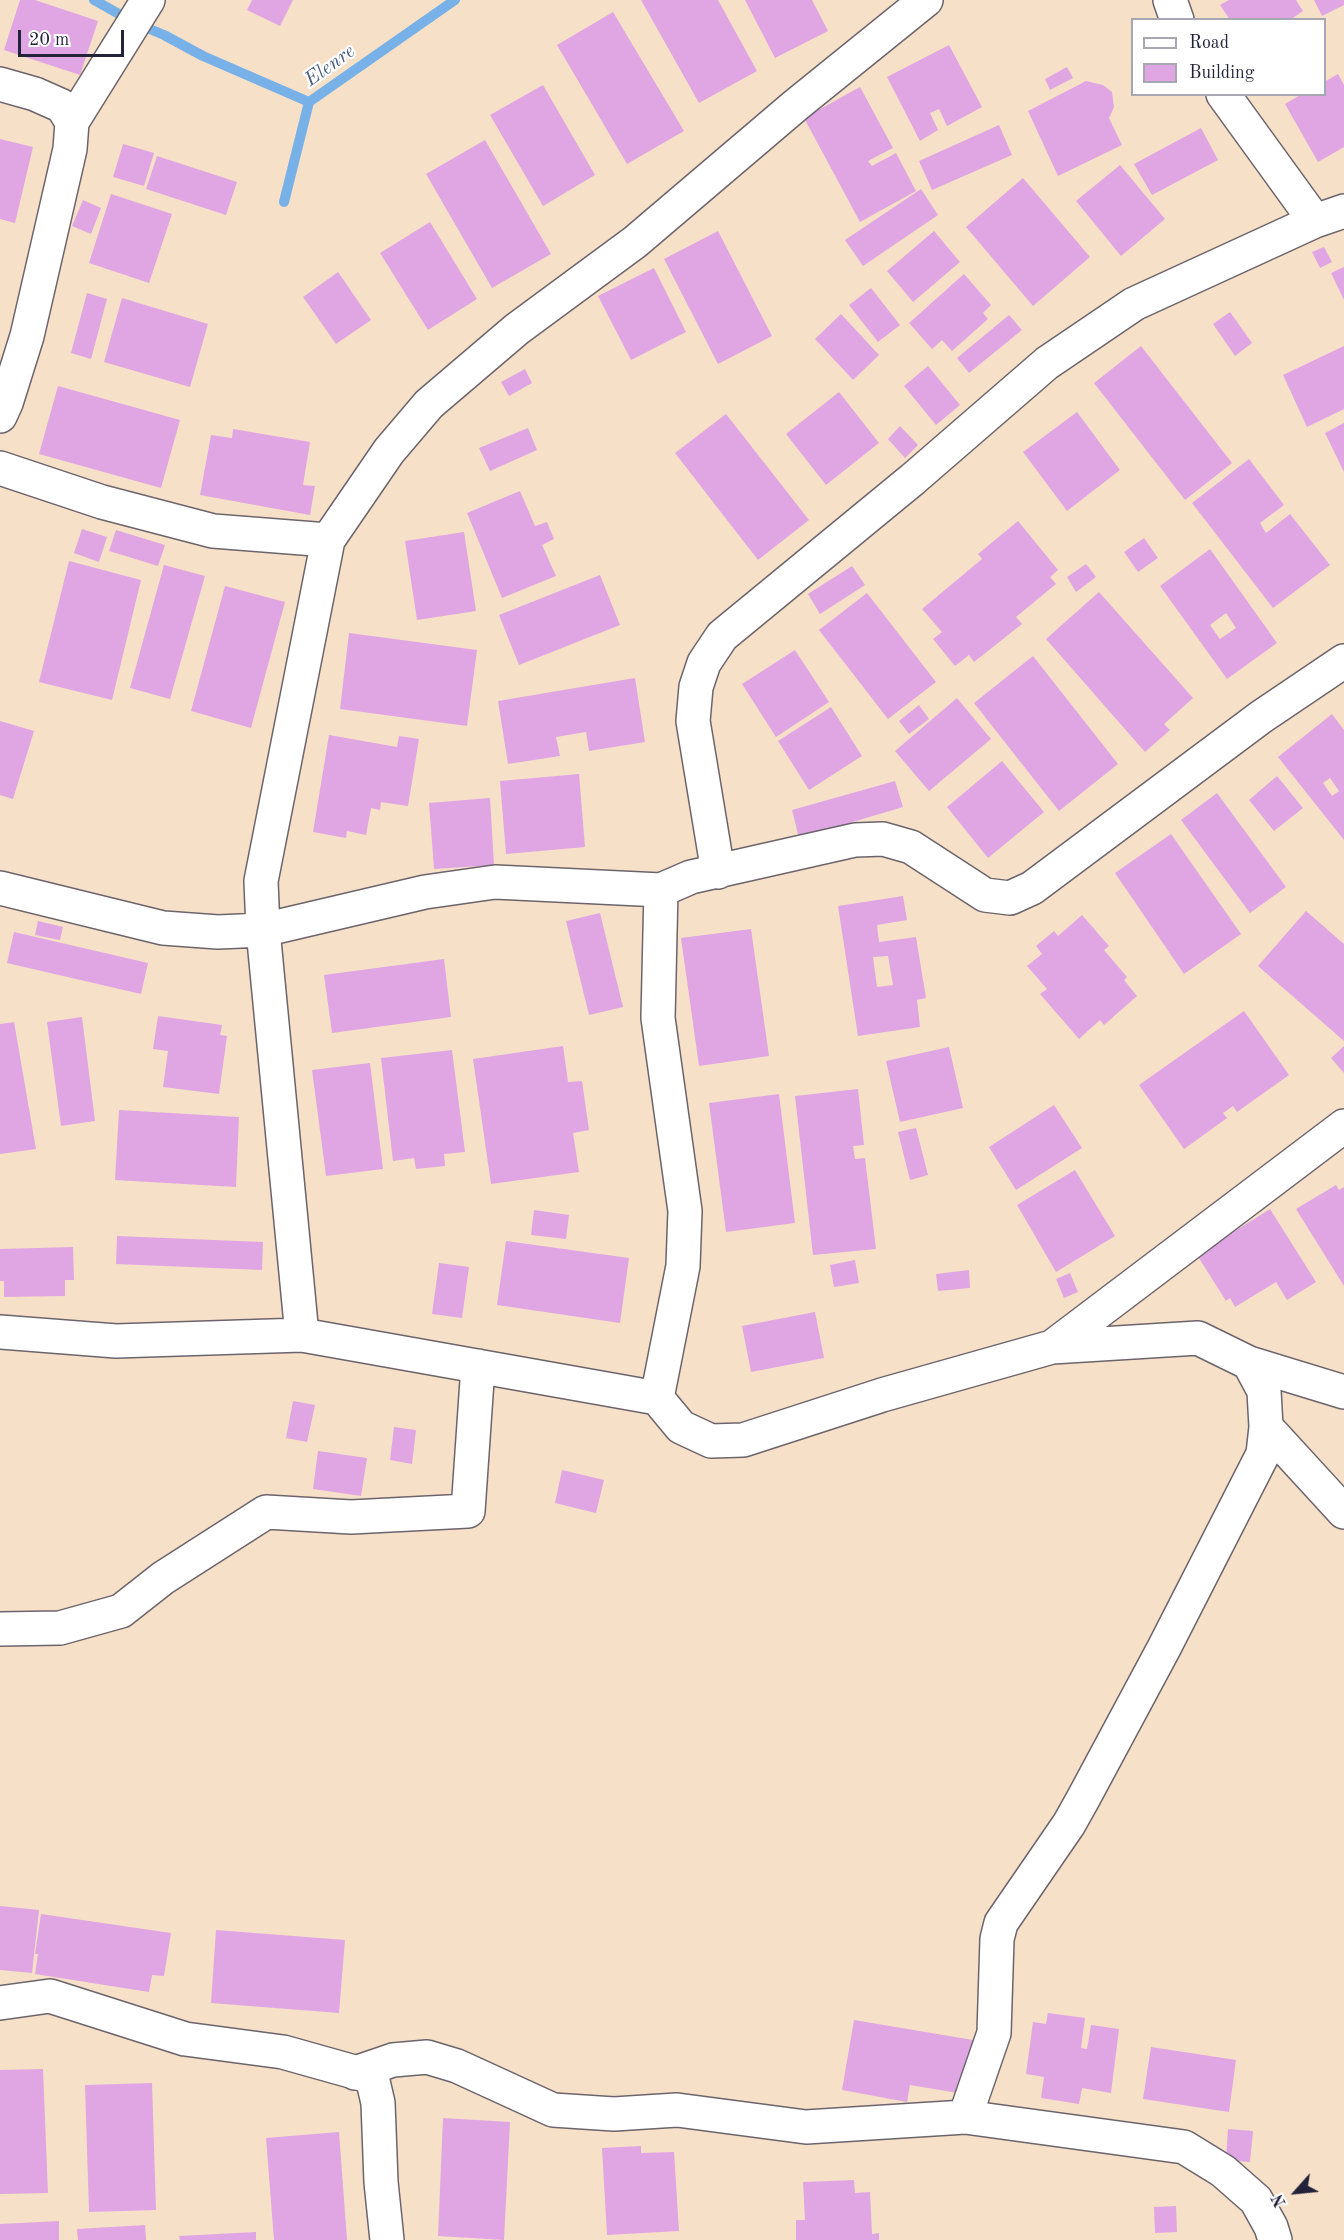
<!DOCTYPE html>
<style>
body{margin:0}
#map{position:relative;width:1344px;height:2240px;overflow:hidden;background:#f6e0c8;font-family:"Old Standard TT",serif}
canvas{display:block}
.legend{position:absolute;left:1131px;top:18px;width:195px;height:78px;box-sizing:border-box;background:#fff;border:2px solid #a7a7b1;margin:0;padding:8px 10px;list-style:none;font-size:18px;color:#22223b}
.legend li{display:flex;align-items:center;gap:12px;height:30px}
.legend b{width:30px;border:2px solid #a7a7b1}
.north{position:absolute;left:1266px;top:2162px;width:60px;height:60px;-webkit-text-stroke:4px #fff;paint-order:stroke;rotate:243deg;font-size:16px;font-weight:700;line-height:24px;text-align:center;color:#22223b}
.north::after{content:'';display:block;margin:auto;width:21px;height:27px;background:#22223b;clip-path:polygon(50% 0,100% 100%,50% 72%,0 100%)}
.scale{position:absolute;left:18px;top:30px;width:106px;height:27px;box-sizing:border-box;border:3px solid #22223b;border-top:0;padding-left:8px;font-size:18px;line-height:21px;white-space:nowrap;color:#22223b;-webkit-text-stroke:4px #fff;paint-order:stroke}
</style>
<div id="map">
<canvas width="1344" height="2240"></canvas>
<ul class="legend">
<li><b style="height:8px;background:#fff"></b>Road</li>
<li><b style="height:16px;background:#e0a6e3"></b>Building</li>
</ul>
<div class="north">N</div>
<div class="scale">20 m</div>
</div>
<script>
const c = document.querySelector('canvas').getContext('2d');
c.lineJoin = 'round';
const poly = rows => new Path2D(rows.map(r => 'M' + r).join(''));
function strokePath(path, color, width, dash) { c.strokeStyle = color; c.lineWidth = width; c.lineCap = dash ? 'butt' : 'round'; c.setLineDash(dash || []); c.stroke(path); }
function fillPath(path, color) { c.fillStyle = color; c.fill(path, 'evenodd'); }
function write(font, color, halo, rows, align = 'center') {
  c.font = font + ' "Old Standard TT",serif'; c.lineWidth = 4.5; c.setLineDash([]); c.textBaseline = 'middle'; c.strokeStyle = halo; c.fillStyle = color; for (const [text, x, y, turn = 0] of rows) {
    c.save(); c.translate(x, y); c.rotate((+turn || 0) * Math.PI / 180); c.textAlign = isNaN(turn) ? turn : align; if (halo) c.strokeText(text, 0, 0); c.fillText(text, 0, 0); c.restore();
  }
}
const stream = poly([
 [94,0,133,22,164,35,203,56,309,102],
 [284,202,309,102,455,0]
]);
const building = poly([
 [20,0,35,0,98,21,80,75,4,50],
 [252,0,293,0,280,26,247,10],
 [641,0,718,0,757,71,699,103],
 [745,0,812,0,828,31,775,58],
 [1229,0,1296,0,1303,11,1290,20,1230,20,1220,5],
 [1314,0,1344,0,1344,5,1322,16],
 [613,12,684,131,627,164,557,45],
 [949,45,982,107,947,126,939,109,930,113,938,130,920,141,887,77],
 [1067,67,1073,78,1050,90,1045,79],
 [1338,74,1344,85,1344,147,1318,162,1285,104,1302,94,1324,94,1324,82],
 [1086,81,1103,85,1112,92,1114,107,1109,118,1122,145,1058,176,1028,111],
 [543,85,595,175,543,206,490,115],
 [860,87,893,148,868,161,872,166,896,153,916,191,860,222,804,118],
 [999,125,1012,155,932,190,919,161],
 [1201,128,1218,160,1152,195,1134,164],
 [0,139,33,147,15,223,0,219],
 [485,140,551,254,492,288,426,174],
 [123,144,154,153,144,186,113,177],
 [157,156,237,182,226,215,146,189],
 [1120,165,1165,219,1121,256,1076,201],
 [1023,178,1090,257,1033,306,966,227],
 [921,189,938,215,863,266,845,240],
 [111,194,172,214,149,283,89,263],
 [83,200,101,208,91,234,72,226],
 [430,222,477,299,428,330,380,253],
 [718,231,772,336,718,364,664,259],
 [934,231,960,262,913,302,887,271],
 [1324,247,1332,262,1320,268,1312,252],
 [1344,267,1344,300,1331,273],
 [654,268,686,332,631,360,598,296],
 [338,272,371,320,336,344,303,297],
 [964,274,991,305,983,313,988,319,952,351,942,340,932,349,909,323],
 [871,288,900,325,878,342,849,305],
 [87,293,107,299,91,359,71,353],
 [122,298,208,324,190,387,104,362],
 [1230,312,1252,343,1235,356,1213,324],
 [841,314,879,355,853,380,815,339],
 [1009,315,1022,330,969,373,957,358],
 [1141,346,1232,463,1185,500,1094,383],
 [1344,346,1344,409,1307,427,1283,375],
 [928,366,960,405,936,425,904,386],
 [525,369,532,383,509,396,501,382],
 [58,386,180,420,161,488,39,454],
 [839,392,879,443,826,485,786,434],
 [1077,412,1120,470,1067,511,1023,452],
 [726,414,809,520,758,560,675,453],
 [1344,423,1344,472,1325,433],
 [900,426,918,445,905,458,888,439],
 [528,428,537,450,490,471,479,448],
 [233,429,310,442,303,485,315,486,310,515,200,495,211,435,232,438],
 [1249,459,1284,505,1260,523,1266,533,1290,514,1330,565,1273,608,1192,503],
 [520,491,535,526,547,522,554,539,542,545,556,576,502,598,467,513],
 [1018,521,1058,570,1050,577,1056,584,1016,617,1022,624,974,662,969,655,955,666,933,639,942,632,922,609,982,559,978,554],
 [82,529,107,537,99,562,74,553],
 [116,530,165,545,158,566,109,551],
 [464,532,476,611,417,620,405,541],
 [1144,538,1158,558,1138,572,1124,552],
 [1210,549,1277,643,1227,679,1160,586],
 [1226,613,1236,628,1220,639,1210,625],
 [69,561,141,580,112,700,39,682],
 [1086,564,1096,577,1076,592,1067,577],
 [164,565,205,576,170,699,130,688],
 [852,566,865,585,820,614,808,594],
 [600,575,620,625,519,665,499,615],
 [225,586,285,602,251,728,191,711],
 [1099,592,1193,698,1164,724,1170,730,1145,752,1046,639],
 [867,593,936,682,888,719,819,630],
 [349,633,477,650,467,726,340,709],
 [795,650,829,702,776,737,742,684],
 [1033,656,1118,764,1059,811,974,703],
 [635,678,645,742,589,751,586,732,556,737,560,756,508,764,498,701],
 [957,698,991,739,929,791,895,751],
 [919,705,929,719,909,734,899,721],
 [831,707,862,756,809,790,778,741],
 [1332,714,1344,730,1344,840,1278,757],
 [1330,778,1339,791,1332,796,1323,783],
 [0,721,34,731,13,799,0,795],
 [329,735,397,747,399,736,419,739,408,806,381,802,380,810,371,808,366,835,347,831,346,838,313,832],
 [1002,761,1044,812,988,858,947,807],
 [579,774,585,847,506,854,500,781],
 [1277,776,1303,808,1274,831,1249,800],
 [895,781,903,807,799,838,792,810],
 [1217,793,1286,887,1250,913,1181,820],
 [490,798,494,865,434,869,429,803],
 [1171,834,1241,934,1184,974,1115,873],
 [903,896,907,920,877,925,879,942,916,937,926,998,917,1000,920,1027,858,1036,838,906],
 [888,956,893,985,877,987,873,957],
 [1306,911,1344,944,1344,1041,1258,966],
 [600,913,623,1007,589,1015,566,921],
 [1082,915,1109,946,1104,950,1127,977,1124,980,1137,996,1104,1025,1100,1020,1079,1039,1040,994,1047,989,1027,966,1042,954,1036,946,1054,931,1058,936],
 [38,921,63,927,60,940,35,935],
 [751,929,769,1056,699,1066,681,938],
 [14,932,148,963,141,994,7,963],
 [444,959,451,1017,332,1033,324,975],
 [1244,1011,1289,1075,1237,1112,1233,1106,1223,1113,1227,1118,1184,1149,1139,1085],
 [158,1016,222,1025,220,1035,227,1036,219,1094,163,1087,168,1051,153,1049],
 [82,1017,95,1121,61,1126,47,1022],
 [14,1022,36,1149,0,1154,0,1024],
 [563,1046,568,1082,582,1081,589,1130,573,1133,579,1172,491,1184,473,1059],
 [1344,1046,1344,1073,1331,1058],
 [949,1047,963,1108,900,1122,886,1061],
 [452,1050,465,1152,444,1154,445,1166,416,1169,414,1158,393,1161,381,1058],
 [370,1063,383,1169,326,1176,312,1070],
 [858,1089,864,1145,853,1146,855,1159,865,1158,876,1249,813,1255,795,1096],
 [779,1094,795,1223,726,1232,709,1103],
 [1054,1105,1082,1148,1016,1190,989,1147],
 [119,1110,239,1117,236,1187,115,1180],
 [916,1128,928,1175,910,1180,898,1132],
 [1075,1170,1115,1236,1056,1272,1017,1205],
 [1336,1185,1339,1190,1344,1187,1344,1286,1296,1209],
 [1270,1209,1316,1282,1287,1300,1276,1282,1235,1307,1230,1298,1226,1301,1197,1255],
 [534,1210,569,1215,566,1239,531,1235],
 [117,1236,263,1242,262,1270,116,1264],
 [506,1241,629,1258,620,1323,497,1305],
 [73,1247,74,1280,65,1280,65,1296,4,1297,4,1281,0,1281,0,1249],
 [855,1260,859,1283,834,1287,830,1265],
 [439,1263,469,1267,462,1318,432,1314],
 [969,1270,970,1288,938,1291,936,1274],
 [1070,1273,1078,1292,1064,1298,1056,1279],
 [815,1312,824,1358,751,1372,742,1326],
 [293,1401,315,1405,307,1442,286,1438],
 [394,1427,416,1430,412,1464,390,1460],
 [318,1451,367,1458,361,1496,313,1489],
 [562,1470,604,1480,596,1513,555,1503],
 [0,1906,39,1910,32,1973,0,1970],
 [41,1914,171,1933,164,1976,152,1975,149,1992,35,1974,38,1954,35,1954],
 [216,1930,345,1940,339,2013,211,2003],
 [1048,2013,1085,2018,1081,2048,1087,2049,1091,2025,1119,2029,1111,2093,1082,2088,1079,2104,1041,2098,1044,2077,1026,2074,1033,2022,1046,2024],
 [854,2020,973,2040,964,2094,910,2085,907,2102,842,2090],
 [1151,2047,1236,2060,1229,2112,1143,2099],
 [43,2069,48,2193,0,2194,0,2070],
 [152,2083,156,2210,89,2212,85,2085],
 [443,2118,510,2122,504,2240,438,2236],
 [1228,2129,1253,2131,1250,2162,1226,2160],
 [339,2132,347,2240,274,2240,266,2138],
 [641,2146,641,2153,674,2152,679,2231,607,2235,602,2148],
 [854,2180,855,2193,870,2192,872,2234,879,2233,879,2240,796,2240,796,2220,805,2220,803,2182],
 [1176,2206,1177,2232,1155,2233,1154,2207],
 [59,2221,59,2240,0,2240,0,2224],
 [145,2225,146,2240,78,2240,77,2229],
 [256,2232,256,2240,180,2240,179,2236]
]);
const minor = poly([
 [1170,0,1177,20],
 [0,84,35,94,62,106,72,122,70,149,27,336,6,403,0,416],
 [1223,94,1315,221],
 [72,122,148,0],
 [0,468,102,502,213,531,328,540],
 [718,872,693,721,696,687,704,663,722,636,913,479,1047,363,1134,304,1315,221,1344,211],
 [0,888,163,928,218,932,263,930,425,892,495,882,661,890,691,877,855,840,883,839,911,847,985,895,1010,898,1032,888,1261,717,1344,661],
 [0,1332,116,1341,302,1335,657,1398,681,1427,711,1441,743,1440,882,1395,1052,1347,1198,1338,1249,1363,1264,1391,1266,1427,1263,1454,1164,1648,1083,1799,1069,1824,1001,1923,997,1939,994,2033,965,2117],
 [302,1335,263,930,261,881,328,540,389,451,429,404,517,329,635,242,796,105,926,0],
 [1052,1347,1344,1126],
 [1249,1363,1344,1392],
 [657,1398,683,1266,685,1211,658,1018,661,890],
 [1266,1427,1344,1512],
 [0,1629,60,1628,121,1611,163,1578,266,1512,351,1517,468,1511,478,1366],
 [0,2003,50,1996,185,2039,283,2052,372,2077,378,2103,381,2182,387,2240],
 [355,2073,393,2060,427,2057,457,2066,553,2110,614,2114,677,2110,806,2127,965,2117,1184,2147,1223,2171,1256,2200,1271,2227,1275,2240]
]);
const waterNames = [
 ["Elenre",330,66,-36]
];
strokePath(stream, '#78b0e8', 10);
fillPath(building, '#e0a6e3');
strokePath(minor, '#6c646c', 36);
strokePath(minor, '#fff', 33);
write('italic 20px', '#445b80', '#fff', waterNames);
</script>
